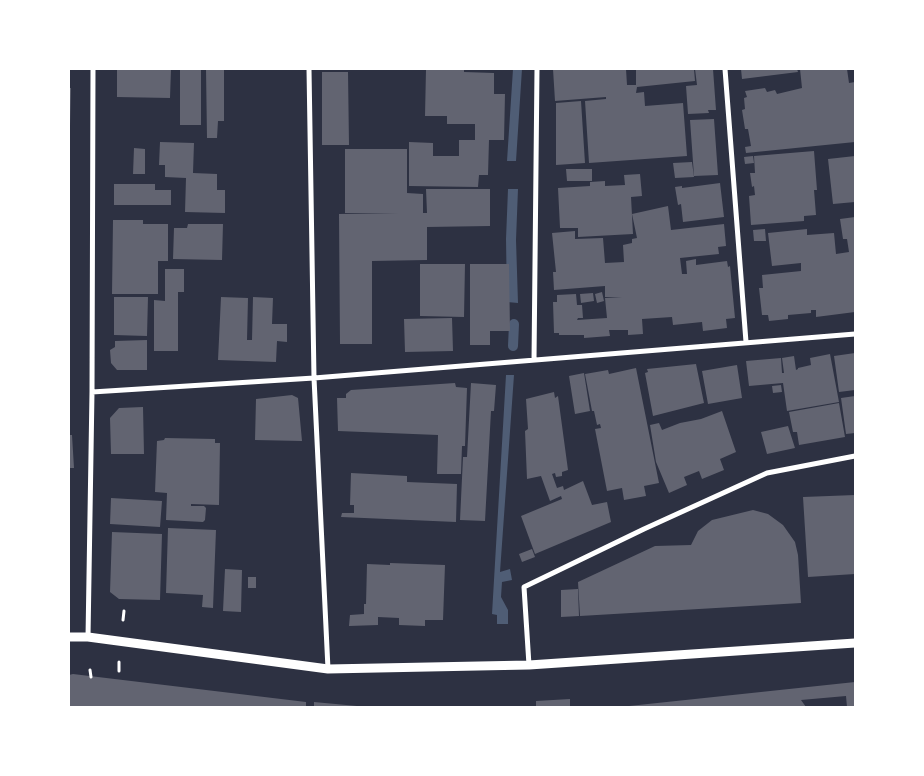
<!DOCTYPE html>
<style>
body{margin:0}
#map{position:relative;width:924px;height:776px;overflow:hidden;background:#2d3142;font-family:"Nunito Sans",sans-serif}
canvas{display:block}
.frame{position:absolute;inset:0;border:70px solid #fff;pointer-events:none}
</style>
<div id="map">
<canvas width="924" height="776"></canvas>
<div class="frame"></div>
</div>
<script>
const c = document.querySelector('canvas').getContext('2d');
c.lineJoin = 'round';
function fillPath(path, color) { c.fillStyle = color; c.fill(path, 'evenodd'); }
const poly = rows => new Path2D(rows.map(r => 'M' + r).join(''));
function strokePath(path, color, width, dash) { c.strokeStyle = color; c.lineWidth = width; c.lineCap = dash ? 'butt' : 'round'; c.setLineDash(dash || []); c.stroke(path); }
const water = poly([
 [513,69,522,69,516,161,507,161],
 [508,189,518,189,516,240,518,303,507,302,506,239],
 [506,375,514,375,500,572,510,569,512,580,502,582,501,597,508,610,508,624,497,624,497,615,492,614]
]);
const stream = poly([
 [513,346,514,324]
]);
const building = poly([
 [117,69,171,69,170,98,117,97],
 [180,69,201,69,201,125,180,125],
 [206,69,224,69,224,121,218,121,217,138,207,138],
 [426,69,464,69,464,72,494,73,494,94,505,94,504,140,489,140,488,175,479,175,478,187,409,186,409,142,433,143,433,156,459,156,459,140,475,140,475,124,447,124,447,116,425,116],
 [553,69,626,69,627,85,636,85,636,69,694,69,695,81,637,87,636,93,644,92,645,106,683,103,687,156,589,163,585,101,606,99,606,97,555,101],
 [695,69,713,69,716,110,708,110,709,113,688,114,686,86,697,85],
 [741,69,797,69,798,72,742,79],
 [800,69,847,69,849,83,855,82,855,142,746,153,745,147,751,146,748,129,745,129,742,110,745,109,744,98,747,97,745,91,765,88,767,92,775,90,777,94,802,88],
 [322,72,348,72,349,145,322,145],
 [69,88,71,88,70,126,69,126],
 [581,101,585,163,556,165,556,103],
 [714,119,718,175,694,176,690,120],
 [160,142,194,143,193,173,217,174,217,190,225,190,225,213,185,212,186,178,165,177,165,165,159,165],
 [134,148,145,149,145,174,133,174],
 [345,149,407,149,407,193,423,194,423,213,427,213,426,189,490,189,490,226,427,227,427,260,372,261,372,344,340,344,339,214,398,213,345,213],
 [814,151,817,190,814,190,816,215,804,216,804,221,751,225,749,196,755,195,754,186,752,187,750,173,755,173,754,156],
 [753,156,754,163,745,164,744,157],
 [855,156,855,202,833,204,828,159],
 [692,162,694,177,675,178,673,163],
 [566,169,592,169,592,181,567,181],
 [640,174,642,196,631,197,633,234,578,237,578,228,560,228,558,188,590,186,590,182,605,181,605,186,625,185,624,175],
 [720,183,724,217,683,222,681,204,678,205,675,187,682,186,682,188],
 [114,184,155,184,155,190,171,190,171,205,114,205],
 [668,206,671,230,724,224,726,246,718,247,719,254,680,258,682,274,687,274,686,261,696,259,696,265,727,261,728,267,730,266,735,318,726,319,727,328,703,331,702,322,673,325,672,317,642,319,643,334,628,335,628,330,609,330,610,336,584,338,584,335,559,335,559,333,554,333,553,302,557,302,557,295,576,294,577,305,582,305,583,318,578,318,577,320,607,318,605,298,622,297,605,297,605,286,554,290,553,272,556,272,552,233,575,231,575,239,603,238,605,263,624,262,623,245,632,243,632,239,637,238,632,214],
 [855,217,855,312,816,317,816,310,811,310,811,313,788,315,788,319,769,321,768,315,762,315,759,288,763,288,762,275,801,271,801,263,772,266,768,233,807,229,807,235,834,233,836,254,849,252,847,239,843,239,840,219],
 [113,220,143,220,143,224,168,224,168,261,158,261,158,294,112,294],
 [188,224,223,224,222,260,173,259,174,228,187,228],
 [765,229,766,241,754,241,753,230],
 [420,264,465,264,464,317,420,316],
 [470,264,509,264,510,331,490,331,490,345,470,345],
 [165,269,184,269,184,292,178,292,178,351,154,351,154,300,165,301],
 [602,292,604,301,597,303,595,294],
 [593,293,594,301,581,303,580,294],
 [114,297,148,297,147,336,114,335],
 [221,297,248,298,247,340,252,340,253,297,273,298,272,324,287,324,287,342,277,341,276,362,218,360],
 [452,318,453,351,405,352,404,319],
 [147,340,147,370,117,370,111,363,110,350,115,347,115,341],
 [855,353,855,390,839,392,834,356],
 [830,354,839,402,787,411,783,383,749,386,746,361,781,358,782,373,784,373,782,358,794,356,796,370,798,369,798,368,811,365,810,358],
 [696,364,704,403,653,416,645,373,648,372,647,369],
 [737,365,742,398,708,404,702,371],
 [636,368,659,483,644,486,646,496,624,500,622,488,607,491,595,429,601,428,600,424,597,425,594,411,592,411,585,374,608,370,609,374],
 [584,373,590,411,575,414,569,376],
 [455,383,456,387,467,388,465,446,462,446,461,474,437,474,438,435,338,431,337,398,346,398,346,394,351,390],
 [471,383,496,385,494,411,491,411,485,521,460,520,463,457,467,457],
 [781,385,782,392,773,393,772,386],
 [554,392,555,398,558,396,568,470,562,472,562,476,556,477,555,473,552,474,557,488,563,486,564,490,583,481,592,505,607,502,611,522,535,554,521,516,562,499,561,496,550,501,541,476,527,479,525,431,528,429,526,399],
 [292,395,298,398,302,441,255,440,256,399],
 [855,396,855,433,846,434,841,398],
 [839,403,845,437,799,445,797,432,793,432,789,412],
 [143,407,144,454,111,454,110,418,119,408],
 [722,411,736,452,720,459,724,470,702,479,699,471,684,477,687,485,669,493,656,462,650,425,659,423,662,430,680,423,701,419],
 [788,426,795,448,767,454,761,432],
 [69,435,72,435,74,468,69,468],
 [165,438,215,439,215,443,220,443,219,505,191,504,191,506,204,506,206,508,205,520,203,522,166,520,167,493,155,492,157,441,164,440],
 [351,473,407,476,407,482,457,484,456,522,341,517,342,513,354,513,354,505,350,505],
 [855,495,855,574,808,577,803,497],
 [111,498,162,501,160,527,110,524],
 [753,510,768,514,783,525,795,542,798,555,801,603,580,616,578,582,655,546,691,545,698,531,712,520],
 [168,528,216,530,213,608,202,607,203,595,166,593],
 [112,532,162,534,160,600,119,599,110,592],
 [532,549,535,557,522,562,519,554],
 [390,563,445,565,443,620,425,620,425,626,399,625,399,618,378,617,378,625,349,626,350,615,364,614,364,604,366,604,367,564,390,565],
 [225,569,242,570,241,612,223,611],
 [248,577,256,577,256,588,248,588],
 [578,589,579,616,561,617,561,590],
 [73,674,306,702,306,707,69,707,69,675],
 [855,682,855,707,847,707,846,696,801,700,806,707,629,707,629,706],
 [570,699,570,707,536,707,536,701],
 [314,702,357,706,357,707,314,707]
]);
const path = poly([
 [123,620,124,611],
 [90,670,91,677],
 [119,671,119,662]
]);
const minor = poly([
 [309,69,314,378,328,669],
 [725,69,746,342],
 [534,360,537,69],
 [92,392,314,378,855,334],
 [88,637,92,392,93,69],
 [529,665,524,587,644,529,767,473,855,456]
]);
const tertiary = poly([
 [69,637,88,637,328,669,529,665,855,643]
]);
fillPath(water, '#4f5d75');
strokePath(stream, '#4f5d75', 10);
fillPath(building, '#626471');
strokePath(path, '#fff', 3);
strokePath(minor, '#fff', 5);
strokePath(tertiary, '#fff', 9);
</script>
